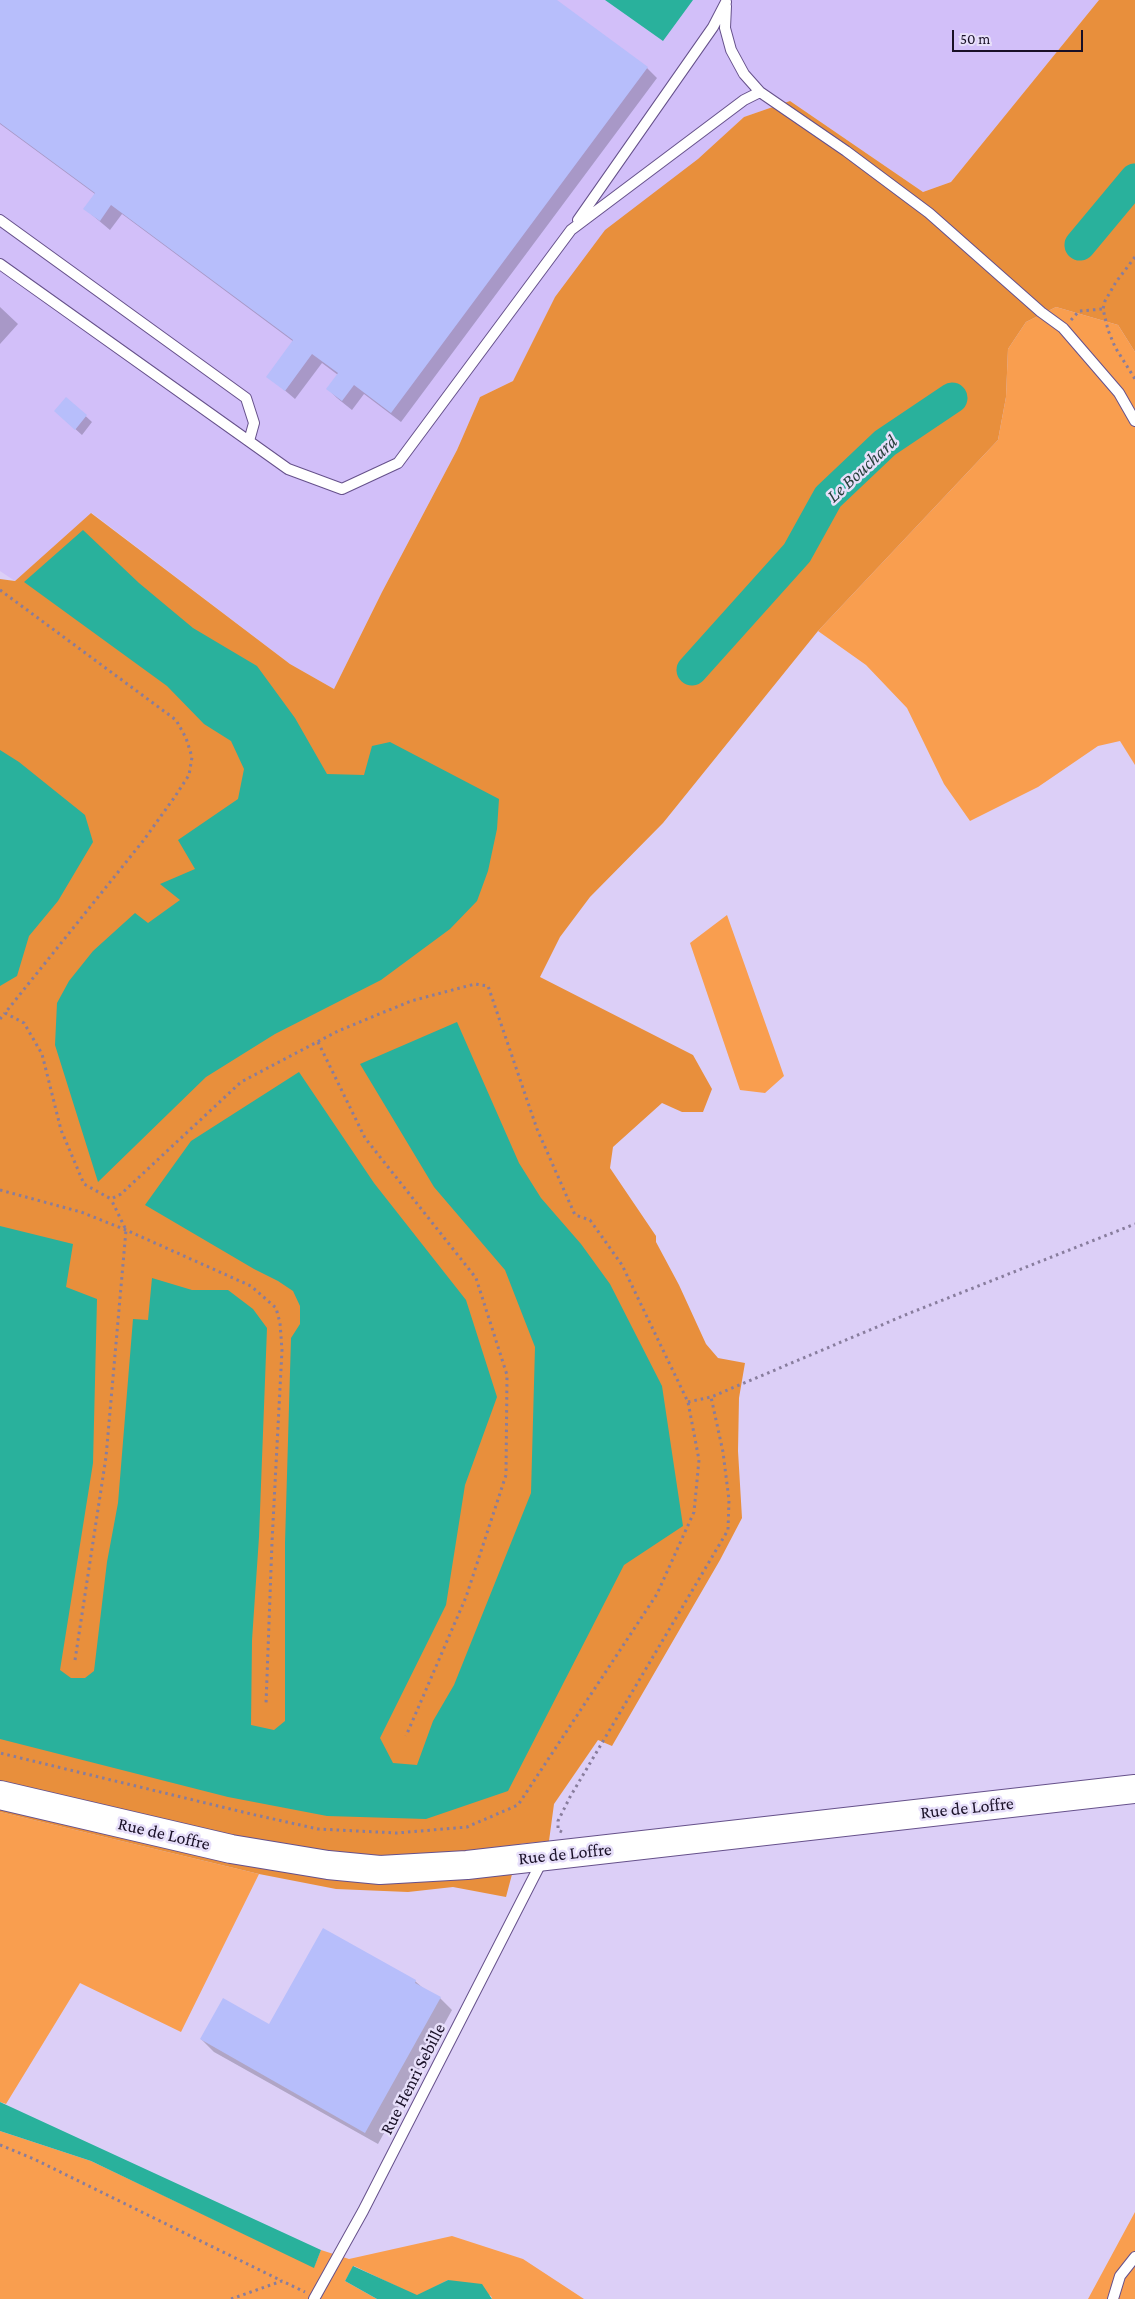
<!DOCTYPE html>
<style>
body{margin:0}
#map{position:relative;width:1135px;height:2299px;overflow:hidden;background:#dccff7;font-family:"Crimson Pro",serif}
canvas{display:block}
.scale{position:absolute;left:952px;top:30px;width:131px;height:22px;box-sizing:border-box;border:2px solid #191027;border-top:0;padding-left:6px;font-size:15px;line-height:18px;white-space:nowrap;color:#191027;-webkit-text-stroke:4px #e7dffa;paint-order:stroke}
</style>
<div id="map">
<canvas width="1135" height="2299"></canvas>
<div class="scale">50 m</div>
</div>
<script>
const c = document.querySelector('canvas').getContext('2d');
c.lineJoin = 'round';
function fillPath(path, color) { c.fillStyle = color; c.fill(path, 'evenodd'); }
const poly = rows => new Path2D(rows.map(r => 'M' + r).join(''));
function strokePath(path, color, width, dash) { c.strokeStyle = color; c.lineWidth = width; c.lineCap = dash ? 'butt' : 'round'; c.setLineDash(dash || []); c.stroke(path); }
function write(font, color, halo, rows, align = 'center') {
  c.font = font + ' "Crimson Pro",serif'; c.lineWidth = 5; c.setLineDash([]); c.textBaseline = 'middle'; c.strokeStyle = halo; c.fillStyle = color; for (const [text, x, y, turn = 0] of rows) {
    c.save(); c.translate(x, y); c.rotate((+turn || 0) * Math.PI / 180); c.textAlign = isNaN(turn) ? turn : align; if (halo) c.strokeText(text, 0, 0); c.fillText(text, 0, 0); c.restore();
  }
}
const built = poly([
 [0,0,1099,0,951,182,923,192,790,101,744,117,555,297,513,381,480,397,457,450,382,592,334,689,290,664,92,513,15,581,0,571]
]);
const green = poly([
 [1056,307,1118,325,1135,352,1135,765,1120,741,1098,746,1038,787,970,821,944,784,907,708,866,665,818,631,998,440,1006,397,1008,349,1026,322],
 [727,915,784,1076,765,1093,740,1090,690,943],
 [0,1812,259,1874,181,2032,80,1983,6,2104,0,2102],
 [0,2131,91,2161,314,2267,321,2250,349,2259,452,2236,523,2259,584,2299,492,2299,491,2296,448,2280,417,2296,354,2266,345,2281,377,2299,0,2299],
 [1135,2212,1135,2299,1088,2299]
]);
const forest = poly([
 [1099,0,1135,0,1135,352,1118,325,1056,307,1026,322,1008,349,1006,397,998,440,818,631,663,823,590,897,560,937,540,977,693,1055,712,1089,703,1112,682,1112,662,1103,613,1147,610,1168,656,1236,656,1242,679,1285,706,1344,718,1358,745,1363,739,1398,738,1451,742,1518,720,1560,612,1746,598,1740,554,1804,549,1841,520,1844,506,1897,453,1887,408,1892,336,1889,259,1874,0,1812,0,579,15,581,91,513,290,664,334,689,382,592,457,450,480,397,513,381,555,297,605,230,698,159,744,117,790,101,923,192,951,182]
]);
const water = poly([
 [605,0,693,0,663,41],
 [83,530,139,583,193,628,257,666,295,718,327,774,364,775,372,746,390,742,499,799,497,829,488,871,477,901,450,929,381,980,275,1034,206,1077,98,1182,55,1045,57,1003,69,981,93,951,135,913,148,923,180,900,160,884,195,869,178,840,238,799,244,769,231,741,204,724,167,686,24,582],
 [0,750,19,762,85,815,93,842,58,901,29,936,17,976,0,986],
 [457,1022,519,1163,541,1198,581,1244,610,1284,662,1386,683,1526,624,1565,508,1791,426,1819,327,1816,228,1797,0,1739,0,1226,73,1244,66,1287,97,1299,93,1463,60,1670,71,1678,85,1678,94,1671,107,1562,118,1503,133,1319,148,1320,152,1278,192,1290,228,1290,253,1309,267,1328,259,1537,252,1640,251,1725,274,1730,285,1721,285,1543,291,1338,300,1324,300,1306,293,1291,278,1281,254,1269,145,1205,191,1141,299,1072,374,1183,466,1300,497,1397,465,1485,446,1605,380,1738,393,1763,417,1765,433,1721,454,1685,531,1493,535,1347,505,1270,434,1187,360,1064],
 [0,2102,321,2250,314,2268,91,2161,0,2131],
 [353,2266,417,2295,448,2280,482,2284,492,2299,377,2299,345,2281]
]);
const shadow = poly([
 [0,0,555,0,647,68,657,78,401,422,364,394,352,410,337,398,328,389,338,375,322,363,295,399,268,376,294,342,122,214,110,230,85,209,95,194,0,124],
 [0,307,18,324,0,344],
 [66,398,92,422,82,435,62,417],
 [415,1981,424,1989,440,1998,452,2010,378,2144,214,2052,201,2039,270,2025]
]);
const river = poly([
 [1080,245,1135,179],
 [692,670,797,553,828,497,885,443,952,398]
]);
const building = poly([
 [0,0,557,0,648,67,391,413,354,385,342,401,326,389,338,373,312,354,285,391,266,377,293,340,111,205,100,221,83,209,95,193,0,123],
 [66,397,87,415,75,430,54,411],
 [323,1928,416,1980,415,1983,441,1997,365,2133,200,2039,223,1998,269,2024]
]);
const path = poly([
 [1135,257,1116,282,1105,301,1103,309,1108,330,1115,347,1135,379],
 [1071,320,1079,311,1103,309],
 [0,590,176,720,186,738,192,757,189,775,174,798,143,841,5,1013,24,1023,42,1054,61,1130,84,1184,111,1199,121,1194,241,1082,338,1031,411,1001,475,984,488,986,537,1129,575,1215,590,1220,622,1265,688,1402,699,1460,694,1512,657,1594,518,1805,467,1827,397,1833,318,1829,251,1814,0,1753],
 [0,1019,5,1013],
 [318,1042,365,1138,476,1278,507,1375,506,1475,466,1597,406,1736],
 [0,1190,81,1212,126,1230,251,1286,276,1308,280,1323,282,1350,272,1542,266,1704],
 [688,1402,711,1397,910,1313,1135,1224],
 [75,1660,106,1457,126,1230,111,1199],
 [562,1832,558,1830,558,1821,570,1797,728,1530,729,1500,723,1452,711,1397],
 [0,2145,34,2159,282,2281],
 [231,2299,282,2281,305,2292]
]);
const lane = poly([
 [726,6,725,28,731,50,744,74,760,92],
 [0,220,246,398,254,423,249,441],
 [578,220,713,27,726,2],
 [0,264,288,469,342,489,398,463,571,230,744,100,760,92,846,151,929,213,1041,312,1063,328,1119,393,1135,421],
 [314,2299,363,2211,543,1859],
 [1113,2299,1120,2276,1135,2257]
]);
const secondary = poly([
 [0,1795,231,1849,328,1865,380,1870,467,1865,1135,1789]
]);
const streetNames = [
 ["Rue de Loffre",967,1808,-6],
 ["Rue de Loffre",164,1834,13],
 ["Rue de Loffre",565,1854,-6],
 ["Rue Henri Sebille",413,2079,-63]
];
const waterNames = [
 ["Le Bouchard",862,469,-43]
];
fillPath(built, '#d2bff9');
fillPath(green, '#f99e4f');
fillPath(forest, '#e88f3c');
fillPath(water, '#29b19c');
fillPath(shadow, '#0003');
strokePath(river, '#29b19c', 31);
fillPath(building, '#b7befb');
strokePath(lane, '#66518b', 12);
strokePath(secondary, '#66518b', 30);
strokePath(path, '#887d9d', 3, [2.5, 4]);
strokePath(lane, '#fff', 10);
strokePath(secondary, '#fff', 28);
write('18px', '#191027', '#e7dffa', streetNames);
write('italic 19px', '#26413b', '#e7dffa', waterNames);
</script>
